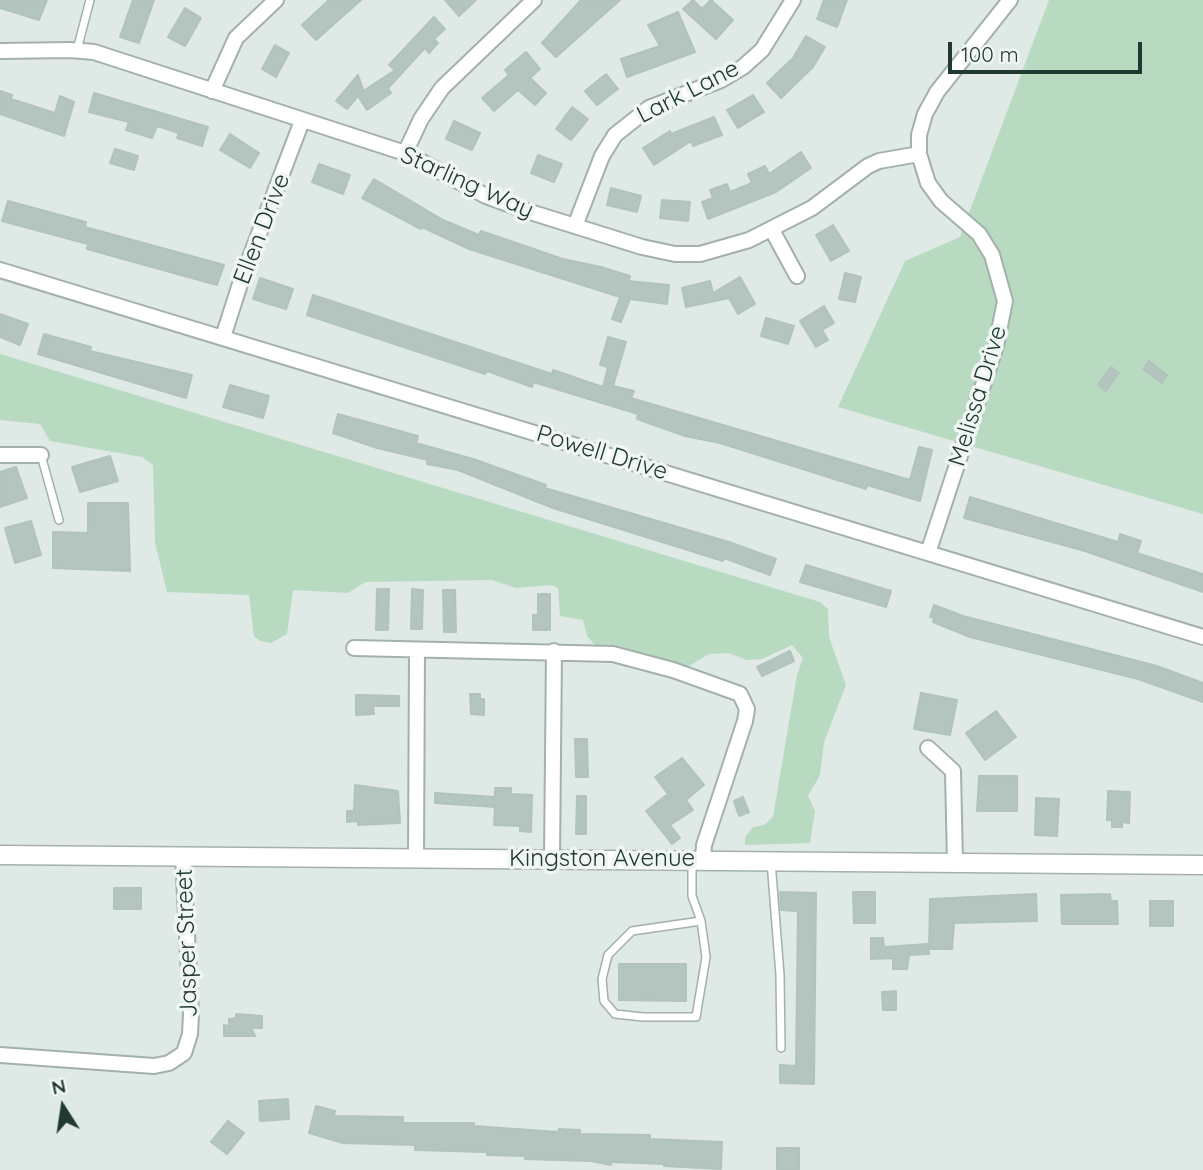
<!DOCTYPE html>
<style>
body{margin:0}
#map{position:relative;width:1203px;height:1170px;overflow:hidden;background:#dfe9e5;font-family:Quicksand,sans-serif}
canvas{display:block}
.north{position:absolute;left:28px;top:1072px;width:70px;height:70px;-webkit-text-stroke:5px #eff6f3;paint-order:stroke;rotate:348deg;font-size:19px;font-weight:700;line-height:28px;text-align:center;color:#203932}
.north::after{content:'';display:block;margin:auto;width:24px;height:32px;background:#203932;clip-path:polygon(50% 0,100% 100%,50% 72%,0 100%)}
.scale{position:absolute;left:948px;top:42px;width:194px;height:32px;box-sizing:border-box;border:4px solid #203932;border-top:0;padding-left:9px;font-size:21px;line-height:24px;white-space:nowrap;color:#203932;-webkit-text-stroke:5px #eff6f3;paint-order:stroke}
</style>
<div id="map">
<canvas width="1203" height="1170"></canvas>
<div class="north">N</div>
<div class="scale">100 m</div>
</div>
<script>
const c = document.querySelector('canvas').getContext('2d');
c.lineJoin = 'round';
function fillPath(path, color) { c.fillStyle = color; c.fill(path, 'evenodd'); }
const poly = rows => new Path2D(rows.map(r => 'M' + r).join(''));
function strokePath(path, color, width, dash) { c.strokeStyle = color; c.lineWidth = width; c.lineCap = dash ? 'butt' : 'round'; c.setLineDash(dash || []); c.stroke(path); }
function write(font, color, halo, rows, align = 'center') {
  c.font = font + ' Quicksand,sans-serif'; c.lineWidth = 7; c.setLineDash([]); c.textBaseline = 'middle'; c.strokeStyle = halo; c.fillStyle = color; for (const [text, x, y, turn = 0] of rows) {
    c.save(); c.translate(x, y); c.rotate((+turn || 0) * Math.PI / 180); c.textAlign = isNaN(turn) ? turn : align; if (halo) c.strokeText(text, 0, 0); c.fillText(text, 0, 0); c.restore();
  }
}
const green = poly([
 [1049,0,1203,0,1203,514,838,407,905,261,960,237],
 [0,354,820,602,828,609,829,637,846,685,824,742,820,775,808,796,815,811,810,843,745,845,745,837,753,827,764,825,773,817,797,675,803,658,792,645,762,659,747,660,728,653,709,654,689,666,672,663,619,646,595,645,587,636,583,620,560,616,558,588,551,585,516,588,492,580,365,582,348,593,293,590,287,634,271,643,260,641,254,636,249,595,167,592,155,542,153,465,142,457,50,441,40,424,0,420]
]);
const building = poly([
 [0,0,47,0,39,20,0,8,0,0],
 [133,0,154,0,139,43,120,37,133,0],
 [329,0,361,0,316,40,302,25,329,0],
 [445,0,476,0,459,16,445,0],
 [581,0,620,0,556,57,542,43,581,0],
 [693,0,702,9,711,0,733,20,716,39,683,9,693,0],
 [824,0,847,0,837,27,817,19,824,0],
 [185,8,201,18,185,46,168,37,185,8],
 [678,12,695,52,627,77,621,59,660,46,648,25,678,12],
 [434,17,445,29,434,39,438,43,429,53,425,48,388,88,391,93,367,110,358,96,347,109,336,101,358,75,363,89,359,94,395,70,389,65,434,17],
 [806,36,825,47,813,67,781,98,767,83,793,58,806,36],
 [275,45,289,53,276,77,262,69,275,45],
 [526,52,540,69,530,78,546,93,535,105,518,90,494,111,482,98,509,75,505,70,526,52],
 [606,74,618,89,597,105,585,91,606,74],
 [0,91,12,95,11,99,55,113,60,96,74,102,64,136,0,114,0,91],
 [94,93,208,127,202,146,177,138,179,133,157,126,152,138,126,130,129,122,89,112,94,93],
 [753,95,764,112,738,128,727,110,753,95],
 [572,107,588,119,571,140,556,129,572,107],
 [714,117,722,135,693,146,691,141,654,165,643,148,670,131,671,134,714,117],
 [454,121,480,133,472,150,446,139,454,121],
 [230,134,259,153,250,168,220,150,230,134],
 [115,149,138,156,134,170,110,163,115,149],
 [801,152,811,168,776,192,708,219,702,202,713,198,710,190,727,184,730,192,752,183,748,174,765,166,769,174,801,152],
 [538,155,562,164,554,182,531,173,538,155],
 [319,164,350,175,343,194,312,182,319,164],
 [374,179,443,220,479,235,481,231,563,259,601,267,630,276,629,281,669,285,667,304,630,299,621,322,612,319,620,297,469,249,422,227,421,229,362,198,374,179],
 [611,188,641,196,637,212,607,205,611,188],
 [662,200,690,202,688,221,660,218,662,200],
 [8,201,86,222,85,227,224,265,217,285,87,249,88,244,2,221,8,201],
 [833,225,849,251,831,261,816,235,833,225],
 [845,273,861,277,855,302,839,299,845,273],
 [740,277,755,304,738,314,729,298,686,307,682,288,710,281,713,293,740,277],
 [260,278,293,289,286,309,253,299,260,278],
 [313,295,552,374,553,370,603,387,608,367,600,365,608,337,626,342,613,386,634,391,631,398,910,480,919,447,932,450,920,501,867,485,866,489,720,443,685,436,637,419,638,414,533,382,532,387,487,371,485,374,307,315,313,295],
 [824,306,834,323,822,330,828,340,816,347,800,321,824,306],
 [0,314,28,324,20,345,0,337,0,314],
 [766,318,794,326,788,344,761,336,766,318],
 [44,334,91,347,90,351,192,375,186,398,38,354,44,334],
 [1149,361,1167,375,1162,383,1143,369,1149,361],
 [1111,367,1119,373,1106,391,1098,385,1111,367],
 [230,385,269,396,263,418,223,407,230,385],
 [338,414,418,436,416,443,473,459,546,485,545,488,729,542,776,559,770,575,724,558,723,561,553,508,458,470,427,464,428,460,377,448,333,433,338,414],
 [110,456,118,481,80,492,72,467,110,456],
 [16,467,27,498,0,507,0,472,16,467],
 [970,497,1118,542,1120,534,1141,541,1137,553,1203,574,1203,592,1085,551,964,518,970,497],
 [88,503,128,503,130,571,53,568,53,532,88,533,88,503],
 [31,521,41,555,15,563,5,528,31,521],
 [806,565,891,591,886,607,800,582,806,565],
 [377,589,389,589,388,630,376,630,377,589],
 [412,589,423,590,422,629,411,629,412,589],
 [443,590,455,590,456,632,444,632,443,590],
 [538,594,550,594,550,630,533,630,533,615,538,615,538,594],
 [934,605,963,616,1157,666,1203,683,1203,702,1138,679,970,637,933,622,934,618,930,617,934,605],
 [790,651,794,661,762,676,757,667,790,651],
 [921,693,957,700,950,735,914,729,921,693],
 [470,694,480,694,480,699,484,699,484,715,471,714,470,694],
 [356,695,399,696,399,706,373,706,374,714,356,715,356,695],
 [996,711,1016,737,985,760,966,733,996,711],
 [575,739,587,739,588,777,576,777,575,739],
 [682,758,704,785,686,800,693,810,670,825,680,838,672,844,646,811,668,794,655,777,682,758],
 [979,776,1017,776,1017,811,977,811,979,776],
 [355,785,398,791,400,823,358,825,358,821,347,822,347,811,354,811,355,785],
 [495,788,511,788,511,794,532,795,531,832,520,831,520,826,494,825,495,807,435,803,435,793,495,797,495,788],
 [1108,791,1130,792,1129,823,1122,822,1122,827,1112,827,1112,820,1107,820,1108,791],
 [577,796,586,796,586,834,576,834,577,796],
 [743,797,749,812,739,816,734,801,743,797],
 [1036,798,1059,799,1057,836,1035,835,1036,798],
 [114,888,141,888,141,909,114,909,114,888],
 [780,892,816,893,814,1084,780,1083,780,1065,796,1066,798,911,781,910,780,892],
 [853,892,875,892,875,923,854,923,853,892],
 [1036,894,1037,921,954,923,952,949,929,949,930,899,1036,894],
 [1110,894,1111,901,1117,901,1118,924,1062,924,1061,895,1110,894],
 [1150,901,1173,901,1173,926,1150,926,1150,901],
 [871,938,883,938,884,947,928,944,929,954,909,955,907,969,893,969,893,958,871,959,871,938],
 [619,964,686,964,686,1001,619,1000,619,964],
 [896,991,896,1010,883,1010,882,992,896,991],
 [236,1014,262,1016,262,1028,251,1028,255,1036,224,1036,224,1025,229,1026,229,1019,236,1018,236,1014],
 [288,1099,289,1119,260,1121,259,1101,288,1099],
 [316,1106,335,1111,334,1116,403,1117,403,1123,474,1123,474,1126,558,1132,559,1129,580,1130,580,1134,650,1135,650,1139,722,1142,721,1169,664,1166,664,1164,611,1162,611,1165,591,1161,525,1159,525,1156,487,1155,487,1152,415,1150,415,1145,343,1143,309,1133,316,1106],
 [228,1121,244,1133,227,1154,211,1142,228,1121],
 [777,1148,799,1148,799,1170,777,1170,777,1148]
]);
const service = poly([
 [77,50,90,0],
 [41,455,59,520],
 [692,860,692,896,701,921,706,957,696,1017,643,1017,615,1014,604,1001,602,979,608,955,632,931,701,921],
 [771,861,780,975,781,1048]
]);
const minor = poly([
 [0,51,70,50,94,52,405,153,486,196,527,211,642,247,675,254,700,254,749,240,812,208,868,166,879,161,919,154],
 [212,91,236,38,276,0],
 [405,153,421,119,442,88,534,0],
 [575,226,602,156,615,135,649,108,721,80,743,67,762,50,793,0],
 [772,230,797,276],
 [0,270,1203,637],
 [223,337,241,281,302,121],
 [0,455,41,455],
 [928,553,996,346,1005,301,992,255,979,234,941,201,928,183,919,154,919,135,925,114,937,92,1010,0],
 [354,648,613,654,673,670,740,694,747,709,745,721,704,845,703,860],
 [928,748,953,771,955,863],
 [416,857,417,650],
 [552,859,554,651],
 [0,1055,154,1066,169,1063,184,1053,190,1034,191,1014,183,856]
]);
const tertiary = poly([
 [0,855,1203,865]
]);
const streetNames = [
 ["Lark Lane",688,92,-27],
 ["Starling Way",467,183,24],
 ["Ellen Drive",262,229,-69],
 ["Melissa Drive",978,396,-73],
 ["Powell Drive",602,453,17],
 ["Kingston Avenue",602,859],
 ["Jasper Street",187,943,-92]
];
fillPath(green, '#b8dac1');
fillPath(building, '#b4c4be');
strokePath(building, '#b1c3bc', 2);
strokePath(service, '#a2b1ac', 10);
strokePath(minor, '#a2b1ac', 18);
strokePath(tertiary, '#a2b1ac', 21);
strokePath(service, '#fff', 7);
strokePath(minor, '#fff', 14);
strokePath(tertiary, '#fff', 18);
write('24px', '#203932', '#eff6f3', streetNames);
</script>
